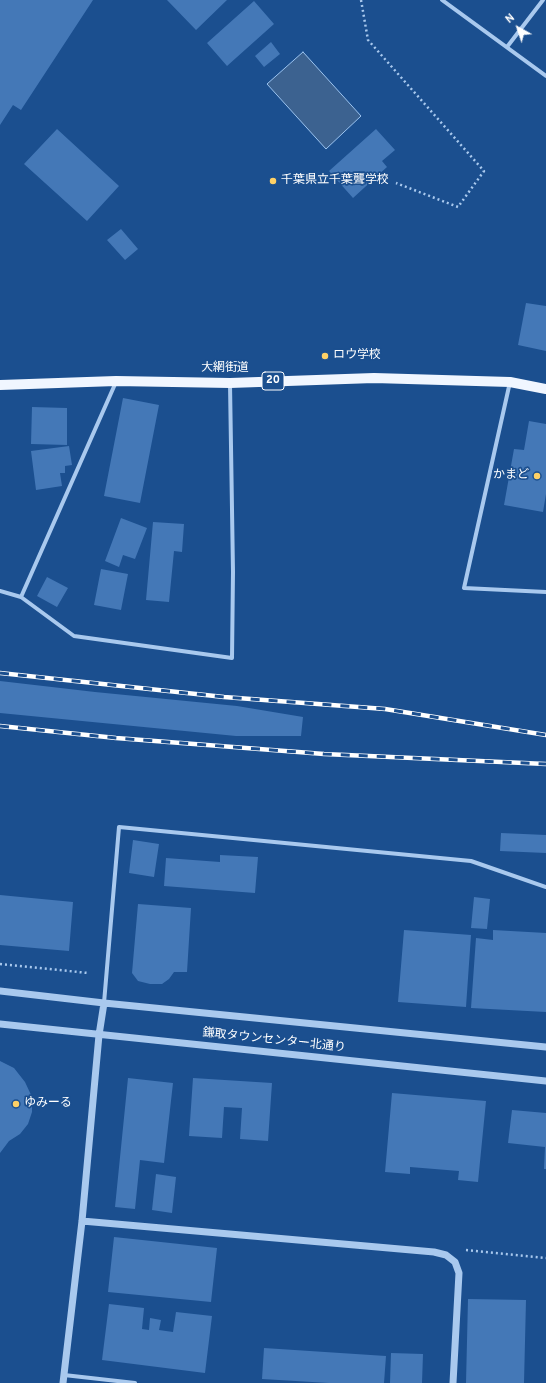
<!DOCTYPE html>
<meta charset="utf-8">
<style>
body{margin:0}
#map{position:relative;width:546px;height:1383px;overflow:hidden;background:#1b4f8f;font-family:Overpass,sans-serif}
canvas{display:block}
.north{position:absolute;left:498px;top:8px;width:40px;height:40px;-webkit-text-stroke:3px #1b4f8f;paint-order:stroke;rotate:320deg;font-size:11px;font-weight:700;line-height:16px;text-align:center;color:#fff}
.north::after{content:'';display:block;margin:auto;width:14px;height:18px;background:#fff;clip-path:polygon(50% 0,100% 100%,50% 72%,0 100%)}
</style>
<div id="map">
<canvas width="546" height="1383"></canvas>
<div class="north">N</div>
</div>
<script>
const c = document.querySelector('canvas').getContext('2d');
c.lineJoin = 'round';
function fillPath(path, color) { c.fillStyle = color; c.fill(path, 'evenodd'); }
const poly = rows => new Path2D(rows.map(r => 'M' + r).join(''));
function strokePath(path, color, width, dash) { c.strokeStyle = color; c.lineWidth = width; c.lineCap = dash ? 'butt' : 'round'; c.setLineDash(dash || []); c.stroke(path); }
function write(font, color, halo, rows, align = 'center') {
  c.font = font + ' Overpass,"Noto Sans JP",sans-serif'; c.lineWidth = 3.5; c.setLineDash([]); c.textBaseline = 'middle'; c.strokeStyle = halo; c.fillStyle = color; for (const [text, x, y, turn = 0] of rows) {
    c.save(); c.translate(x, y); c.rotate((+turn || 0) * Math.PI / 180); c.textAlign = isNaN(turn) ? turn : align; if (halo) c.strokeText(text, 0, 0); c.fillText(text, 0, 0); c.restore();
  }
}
const water = poly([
 [303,52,361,116,326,149,267,84,303,52]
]);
const building = poly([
 [0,0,93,0,21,110,13,105,0,125],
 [167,0,227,0,196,30],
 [254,1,274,24,227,66,207,43],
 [271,42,280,54,264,67,255,56],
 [57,129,119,186,87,221,24,164],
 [376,129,395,150,382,161,387,167,353,198,329,171],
 [121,229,138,249,125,260,107,240],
 [526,303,546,306,546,351,518,345],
 [123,398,159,405,140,503,104,496],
 [32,407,67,408,67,445,31,444],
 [529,421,546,424,546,494,543,512,504,505,514,449,524,450],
 [69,446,72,465,65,466,65,473,60,473,62,486,36,490,31,451],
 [121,518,147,528,135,559,123,555,119,567,105,561],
 [153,522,184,524,182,552,174,551,169,602,146,600],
 [101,569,128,574,121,610,94,605],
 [47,577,68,588,57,607,37,596],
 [0,681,95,692,237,706,303,717,301,736,236,736,0,713],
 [501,833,546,835,546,853,500,851],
 [133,840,159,844,154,877,129,873],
 [220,855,258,857,255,893,164,886,166,858,220,862],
 [0,895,73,902,69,951,0,945],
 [474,897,490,899,487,929,471,928],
 [138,904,191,908,187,972,174,972,169,979,162,984,150,984,138,981,132,973],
 [404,930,471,935,466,1007,398,1002],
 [493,930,546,933,546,1012,471,1008,476,938,493,940],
 [0,1061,14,1068,25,1082,32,1097,32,1112,28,1124,20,1134,9,1141,0,1153],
 [128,1078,173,1083,164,1163,140,1160,135,1209,115,1207],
 [193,1078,272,1083,268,1141,240,1139,242,1108,224,1107,222,1138,189,1136],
 [392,1093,486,1101,478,1182,458,1180,459,1171,410,1167,410,1174,385,1172],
 [512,1110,546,1113,546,1169,544,1169,545,1147,508,1143],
 [156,1174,176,1177,172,1213,152,1210],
 [114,1237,217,1248,211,1302,108,1292],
 [468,1299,526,1300,524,1383,466,1383],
 [109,1304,144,1308,142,1329,149,1330,150,1318,161,1320,159,1330,173,1332,176,1312,212,1316,205,1373,102,1360],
 [264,1348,386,1356,384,1383,329,1383,262,1379],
 [391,1353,423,1354,422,1383,390,1383]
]);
const path = poly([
 [361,0,368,40,484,171,458,207,396,183],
 [0,964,88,973],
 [466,1250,546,1258]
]);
const minor = poly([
 [442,0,546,76],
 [507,47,543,0],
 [510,382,464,588,546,592],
 [0,591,21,597,74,636,232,658,233,572,230,384],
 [21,597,116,382],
 [104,1003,119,827,471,861,546,887],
 [64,1375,135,1383]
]);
const tertiary = poly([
 [0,991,104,1003,546,1047],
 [0,1024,546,1081],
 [82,1221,434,1252,446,1255,455,1262,459,1273,453,1383],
 [63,1383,82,1221,99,1035,104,1003]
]);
const primary = poly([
 [0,385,116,381,230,383,374,378,510,382,546,389]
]);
const rail = poly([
 [0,673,224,697,385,709,546,735],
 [0,726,116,738,324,754,546,764]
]);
const markers = [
 [273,181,4,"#ffd166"],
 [325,356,4,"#ffd166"],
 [537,476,4,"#ffd166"],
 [16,1104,4,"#ffd166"]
];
const shields = [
 [273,381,22]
];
const shieldNames = [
 ["20",273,381]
];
const poiNames = [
 ["千葉県立千葉聾学校",281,181],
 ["ロウ学校",333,356],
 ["かまど",529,476,"right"],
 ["ゆみーる",24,1104]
];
const streetNames = [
 ["大網街道",225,369],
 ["鎌取タウンセンター北通り",274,1041,6]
];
fillPath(water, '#3c6290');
strokePath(water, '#9cc4f0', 1);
fillPath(building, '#4478b7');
strokePath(path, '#a9c9ee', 2.5, [2, 3]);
strokePath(minor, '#a9c9ee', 4);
strokePath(tertiary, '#a9c9ee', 7);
strokePath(primary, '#f0f6ff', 10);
strokePath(rail, '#fff', 4.5);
strokePath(rail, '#1b4f8f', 3, [9]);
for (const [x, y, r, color] of markers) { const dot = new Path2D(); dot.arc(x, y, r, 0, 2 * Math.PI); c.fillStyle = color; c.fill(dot); strokePath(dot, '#1b4f8f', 1.5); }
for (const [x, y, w] of shields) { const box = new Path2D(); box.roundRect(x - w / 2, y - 9, w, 18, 3); c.fillStyle = '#1b4f8f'; c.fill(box); strokePath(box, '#fff', 1); }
write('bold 11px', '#fff', null, shieldNames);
write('12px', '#fff', '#1b4f8f', poiNames, 'left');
write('12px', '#fff', '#1b4f8f', streetNames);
</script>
